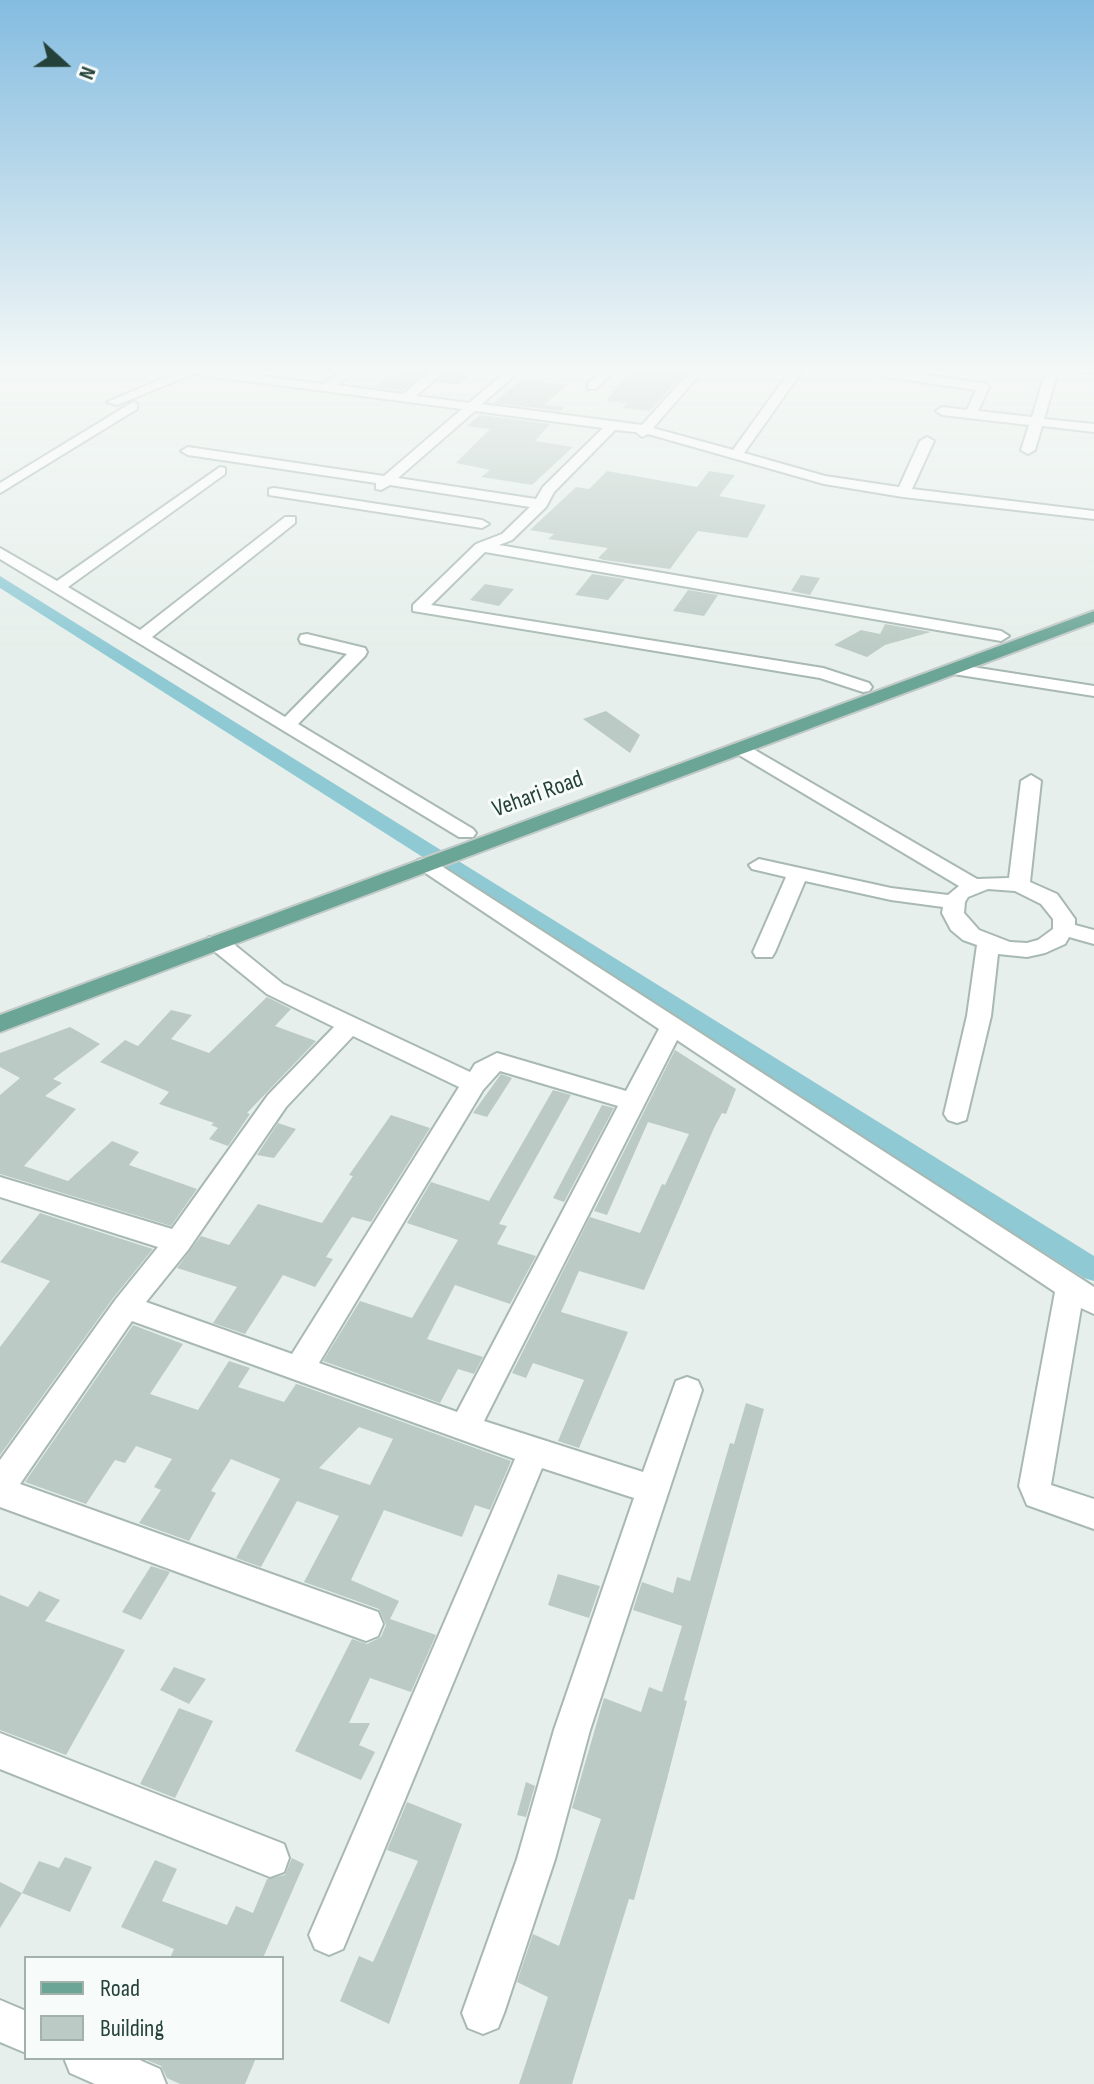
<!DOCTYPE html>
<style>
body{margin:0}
#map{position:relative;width:1094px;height:2084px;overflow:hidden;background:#e6efeb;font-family:"Sofia Sans Condensed",sans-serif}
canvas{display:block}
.legend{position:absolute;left:24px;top:1956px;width:260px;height:104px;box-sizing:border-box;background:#f7fbf9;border:2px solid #a3b1ad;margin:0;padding:10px 14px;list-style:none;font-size:24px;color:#24423a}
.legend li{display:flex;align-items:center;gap:16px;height:40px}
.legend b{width:40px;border:2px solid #a3b1ad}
.north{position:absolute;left:24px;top:24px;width:80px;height:80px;-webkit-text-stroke:6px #f7fbf9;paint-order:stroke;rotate:111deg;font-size:22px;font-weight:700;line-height:32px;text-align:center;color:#24423a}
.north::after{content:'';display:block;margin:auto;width:28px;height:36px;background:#24423a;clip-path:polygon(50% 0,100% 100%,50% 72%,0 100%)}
</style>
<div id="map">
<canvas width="1094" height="2084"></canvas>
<ul class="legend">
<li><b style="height:10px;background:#6aa596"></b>Road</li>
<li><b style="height:22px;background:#bbcac4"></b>Building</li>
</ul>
<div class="north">N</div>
</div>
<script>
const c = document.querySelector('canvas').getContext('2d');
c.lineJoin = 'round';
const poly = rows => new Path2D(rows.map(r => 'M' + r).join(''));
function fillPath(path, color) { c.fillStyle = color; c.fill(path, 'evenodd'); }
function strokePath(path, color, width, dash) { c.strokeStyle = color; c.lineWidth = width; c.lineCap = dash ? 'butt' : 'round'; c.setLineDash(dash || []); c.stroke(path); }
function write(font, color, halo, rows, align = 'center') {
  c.font = font + ' "Sofia Sans Condensed",sans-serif'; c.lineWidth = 6; c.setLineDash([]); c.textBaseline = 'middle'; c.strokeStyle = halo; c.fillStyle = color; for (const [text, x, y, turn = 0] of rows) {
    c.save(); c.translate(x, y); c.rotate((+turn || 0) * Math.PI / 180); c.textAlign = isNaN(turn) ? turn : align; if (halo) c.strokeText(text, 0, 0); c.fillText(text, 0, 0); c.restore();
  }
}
const canal = poly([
 [0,576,1094,1256,1094,1281,1084,1278,0,588,0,576]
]);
const building = poly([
 [400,367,432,367,402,391,373,387],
 [452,367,481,367,457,385,436,382],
 [633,367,666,367,688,369,650,411,622,408,627,403,606,401],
 [522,379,567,385,544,405,565,407,561,411,494,403],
 [480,415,550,424,535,441,573,447,532,485,481,477,490,470,456,463,490,429,467,426],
 [607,471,697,487,709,471,735,475,719,496,766,505,747,538,698,531,670,569,604,560,598,558,608,548,548,539,554,534,530,530,576,487,589,489],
 [592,574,625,579,608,600,575,595],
 [801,575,820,578,810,595,791,591],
 [485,584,514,589,499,606,470,600],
 [688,590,718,595,704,616,673,611],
 [885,624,931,632,885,645,867,657,834,645,861,630,880,634],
 [606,711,640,735,630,753,583,719],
 [267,997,291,1009,275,1026,316,1041,247,1113,250,1114,228,1146,209,1139,218,1128,211,1125,214,1123,159,1104,169,1092,100,1062,125,1040,138,1046,171,1010,192,1015,171,1039,209,1053],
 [70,1027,100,1044,53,1079,62,1083,45,1096,76,1109,24,1166,68,1181,112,1141,139,1152,129,1165,197,1189,171,1226,0,1174,0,1095,20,1078,0,1067,0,1053],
 [675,1050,736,1089,726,1114,722,1113,714,1128,644,1290,579,1271,561,1312,628,1332,579,1448,558,1441,584,1380,533,1363,526,1378,512,1373,590,1217,640,1233,662,1184,665,1185,689,1134,648,1122,607,1215,594,1211],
 [501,1074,512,1078,487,1117,473,1113],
 [553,1090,571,1095,499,1224,507,1226,497,1244,536,1256,510,1304,455,1285,427,1339,483,1357,474,1374,458,1369,440,1403,323,1361,360,1301,412,1318,458,1240,407,1223,431,1182,489,1201],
 [602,1105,614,1108,564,1202,553,1198],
 [391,1115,430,1128,371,1222,352,1217,326,1257,333,1259,315,1287,283,1275,245,1334,213,1323,237,1287,177,1268,201,1236,229,1245,258,1204,322,1223,353,1176,349,1175],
 [278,1123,296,1129,274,1158,257,1155],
 [40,1213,153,1249,114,1297,0,1455,0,1347,50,1281,0,1262],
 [133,1325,183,1344,150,1394,198,1410,229,1361,250,1368,238,1387,284,1402,296,1384,300,1385,511,1461,490,1510,475,1505,462,1537,384,1510,351,1580,399,1601,390,1619,436,1635,411,1692,370,1678,349,1723,370,1723,359,1745,375,1752,361,1780,295,1751,352,1639,367,1644,381,1637,386,1625,379,1609,304,1582,339,1516,297,1501,261,1567,236,1558,280,1479,231,1459,211,1491,216,1493,189,1541,139,1523,161,1490,154,1487,172,1459,136,1446,125,1463,115,1460,86,1504,25,1482],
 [359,1427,393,1439,370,1485,319,1468],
 [746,1403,764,1409,684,1700,687,1701,666,1783,634,1900,629,1899,572,2084,519,2084,548,1997,517,1982,533,1934,559,1946,601,1819,572,1808,604,1698,641,1712,649,1687,662,1692,682,1626,633,1610,642,1582,673,1593,677,1577,690,1581,730,1443,734,1444],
 [151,1566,170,1572,141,1620,122,1612],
 [558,1574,600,1586,589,1618,548,1605],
 [39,1591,60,1600,45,1621,125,1650,66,1755,0,1730,0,1595,28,1607],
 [174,1667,206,1679,189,1704,160,1690],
 [179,1708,213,1721,175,1798,140,1784],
 [526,1782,535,1786,526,1817,517,1815],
 [407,1802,462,1824,389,2024,340,2001,359,1956,373,1962,418,1861,387,1850],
 [65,1857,92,1867,70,1912,22,1893,39,1861,59,1868],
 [292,1858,304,1864,263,1958,170,1958,174,1949,121,1927,155,1860,177,1869,162,1901,227,1925,236,1906,253,1913,267,1879,285,1875],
 [0,1882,22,1893,0,1928],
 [142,2058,256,2058,245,2084,180,2084,167,2078,161,2066]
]);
const minor = poly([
 [164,367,195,367,323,384,348,367,361,367,337,385,403,394,436,367,449,367,416,396,469,403,511,367,524,367,482,404,642,425,694,367,706,367,653,428,733,450,793,367,805,367,744,453,825,476,899,487,920,441,927,437,934,441,912,489,1094,511,1094,519,903,497,824,484,648,434,642,437,636,432,615,430,554,492,546,507,512,540,499,545,1001,631,1009,636,1001,641,485,552,431,605,823,668,869,683,872,687,869,691,863,692,820,678,413,611,413,605,476,544,502,534,530,507,390,485,381,490,376,489,376,483,188,455,181,451,188,447,384,476,462,409,193,374,117,405,107,402,178,372,164,367],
 [475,411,603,428,543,487,536,499,398,478,475,411],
 [605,367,618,367,596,389,588,389,588,383,605,367],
 [1047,367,1059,367,1044,419,1094,424,1094,432,1042,426,1035,450,1028,454,1021,450,1029,425,942,415,936,411,942,407,967,410,976,390,880,376,874,372,880,368,987,384,989,387,978,411,1032,417,1047,367],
 [1068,367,1094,367,1094,373,1074,371,1068,367],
 [133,402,137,403,137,409,0,493,0,483,133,402],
 [220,467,225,468,225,474,68,587,140,630,285,517,295,517,295,523,152,637,285,717,347,654,301,643,299,639,301,635,307,634,365,648,367,652,365,656,298,724,473,829,476,833,473,837,459,837,0,559,0,548,57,581,220,467],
 [274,488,482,520,489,524,482,528,269,495,269,489,274,488],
 [953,664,1094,686,1094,696,947,673,944,669,953,664],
 [741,742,977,879,1009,878,1021,781,1031,775,1041,781,1030,882,1057,894,1075,919,1075,925,1094,930,1094,944,1069,937,1065,944,1045,953,1027,957,998,954,991,1016,966,1120,957,1123,948,1120,944,1114,967,1016,977,945,963,940,951,930,942,913,943,907,891,900,805,881,775,952,772,957,756,957,753,952,786,877,752,869,749,865,759,859,891,888,948,895,959,886,734,752,732,748,734,744,741,742],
 [988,889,1015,891,1041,904,1053,919,1053,929,1038,940,1027,943,1010,942,979,930,964,913,965,902,968,897,988,889],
 [425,858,432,860,1094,1287,1094,1314,1081,1308,1051,1485,1094,1499,1094,1529,1027,1505,1019,1486,1055,1292,677,1040,484,1421,643,1472,676,1381,687,1377,698,1381,702,1390,590,1730,555,1859,504,2013,498,2028,483,2034,468,2028,462,2013,517,1859,554,1730,634,1498,542,1468,343,1949,329,1955,315,1949,309,1935,515,1459,132,1321,20,1484,378,1612,383,1624,378,1636,366,1641,0,1507,0,1460,116,1299,158,1247,0,1197,0,1177,172,1229,268,1095,334,1027,267,994,209,947,206,942,209,937,225,937,283,984,470,1072,475,1064,497,1053,626,1091,659,1029,418,868,415,864,418,860,425,858],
 [353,1036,459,1087,292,1354,146,1302,188,1250,286,1107,353,1036],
 [500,1071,618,1106,457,1412,319,1363,483,1090,500,1071],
 [0,1733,284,1844,289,1858,284,1872,270,1877,0,1769,0,1733],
 [0,2000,26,2011,26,2053,0,2042,0,2000],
 [64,2058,135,2058,160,2069,166,2084,95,2084,70,2073,64,2058]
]);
const major = poly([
 [1094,611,1094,622,0,1032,0,1015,1094,611]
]);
const streetNames = [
 ["Vehari Road",538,795,-20]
];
fillPath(canal, '#8ec9d4');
fillPath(building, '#bbcac4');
strokePath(minor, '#a8b8b2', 4);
strokePath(major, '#c2cac8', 4);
fillPath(minor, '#fff');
fillPath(major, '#6aa596');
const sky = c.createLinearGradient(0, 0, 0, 659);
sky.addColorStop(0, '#84bce0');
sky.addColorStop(0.56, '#f4f8f6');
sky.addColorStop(1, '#f4f8f600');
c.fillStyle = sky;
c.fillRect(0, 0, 1094, 659);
write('24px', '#24423a', '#f7fbf9', streetNames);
</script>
